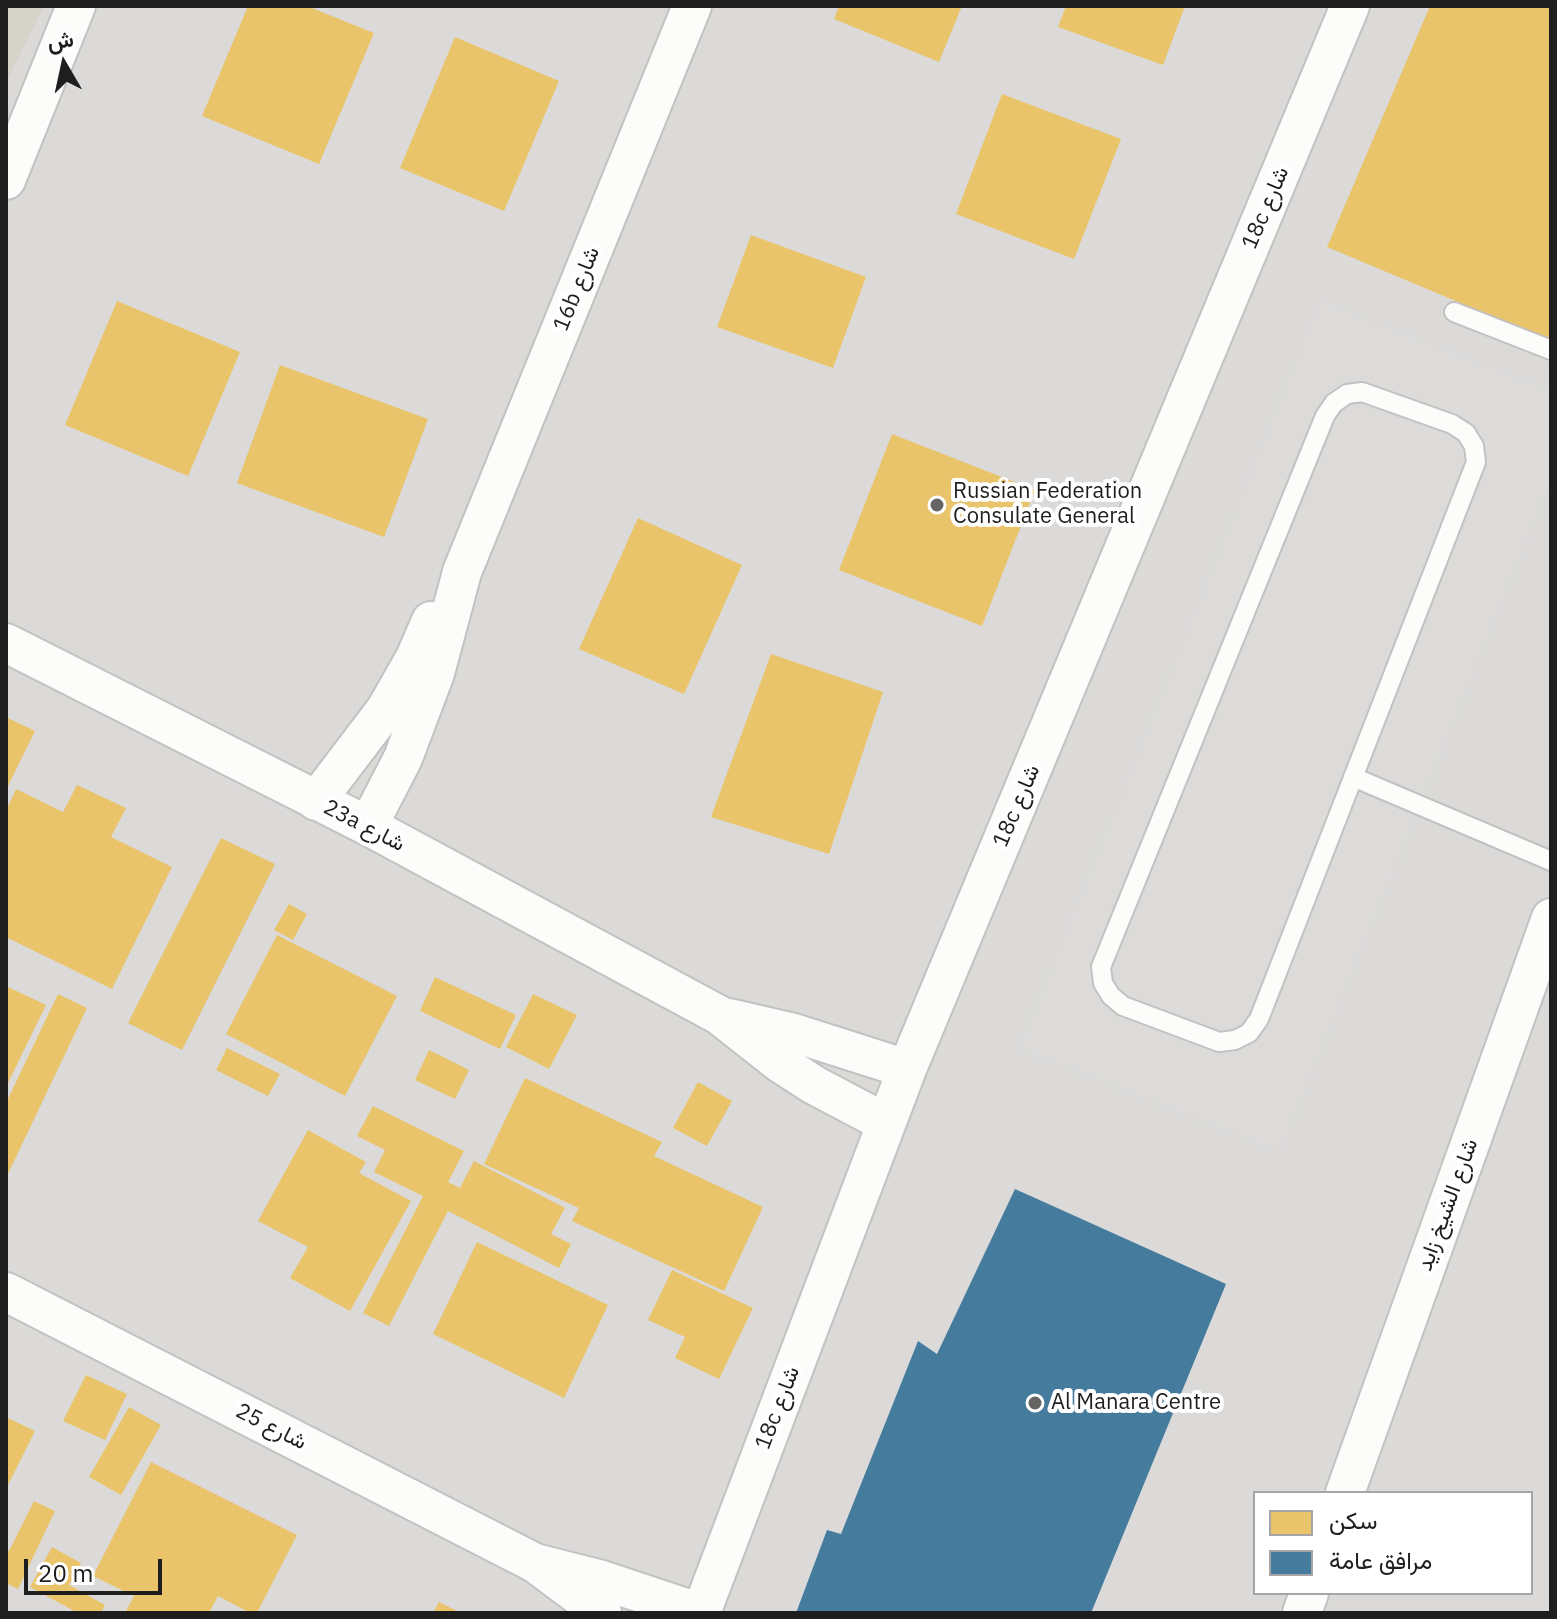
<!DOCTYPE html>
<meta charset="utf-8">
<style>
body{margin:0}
#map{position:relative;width:1557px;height:1619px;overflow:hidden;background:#eceae7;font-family:"IBM Plex Sans",Vazirmatn,sans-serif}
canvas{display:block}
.frame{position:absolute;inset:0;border:8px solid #1e1e1e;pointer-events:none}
.legend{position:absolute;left:1253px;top:1491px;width:280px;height:104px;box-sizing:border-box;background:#fff;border:2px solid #a5a5a5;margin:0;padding:10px 14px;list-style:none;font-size:24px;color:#1e1e1e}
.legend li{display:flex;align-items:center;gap:16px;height:40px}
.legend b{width:40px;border:2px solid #a5a5a5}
.north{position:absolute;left:24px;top:24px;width:80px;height:80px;-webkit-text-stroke:6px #fff;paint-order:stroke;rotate:351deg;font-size:22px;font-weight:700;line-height:32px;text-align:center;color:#1e1e1e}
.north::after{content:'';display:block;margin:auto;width:28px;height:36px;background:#1e1e1e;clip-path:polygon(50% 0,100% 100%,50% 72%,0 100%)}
.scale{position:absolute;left:24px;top:1559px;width:138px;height:36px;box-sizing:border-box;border:4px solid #1e1e1e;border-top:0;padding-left:10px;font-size:24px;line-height:28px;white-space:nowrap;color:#1e1e1e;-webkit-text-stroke:6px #fff;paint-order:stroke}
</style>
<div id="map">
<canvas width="1557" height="1619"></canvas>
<div class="frame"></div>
<ul class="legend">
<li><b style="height:22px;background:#e9c46a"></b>سكن</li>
<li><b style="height:22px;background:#457b9d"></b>مرافق عامة</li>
</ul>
<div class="north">ش</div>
<div class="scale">20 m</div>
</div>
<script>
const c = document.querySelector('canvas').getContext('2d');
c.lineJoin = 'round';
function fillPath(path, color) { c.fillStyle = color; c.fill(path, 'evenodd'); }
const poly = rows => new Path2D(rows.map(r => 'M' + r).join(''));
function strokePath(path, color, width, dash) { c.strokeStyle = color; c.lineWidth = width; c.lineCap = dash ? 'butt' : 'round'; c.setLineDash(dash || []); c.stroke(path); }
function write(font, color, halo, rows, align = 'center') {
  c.font = font + ' "IBM Plex Sans",Vazirmatn,sans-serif'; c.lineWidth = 8; c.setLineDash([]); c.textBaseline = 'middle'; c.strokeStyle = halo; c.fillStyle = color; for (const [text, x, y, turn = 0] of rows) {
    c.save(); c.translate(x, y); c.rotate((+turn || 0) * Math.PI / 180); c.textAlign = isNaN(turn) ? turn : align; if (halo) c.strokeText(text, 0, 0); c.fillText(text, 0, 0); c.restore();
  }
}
const residential = poly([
 [6,6,1551,6,1551,1613,6,1613],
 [1255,1493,1531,1493,1531,1593,1255,1593]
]);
const construction = poly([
 [6,6,44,6,6,82]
]);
const parking = poly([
 [1319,299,1551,391,1551,483,1281,1153,1018,1049]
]);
const homes = poly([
 [248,6,307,6,374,33,319,164,202,116],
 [839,6,962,6,939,62,834,19],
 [1066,6,1185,6,1163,65,1058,27],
 [1430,6,1551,6,1551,341,1327,247],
 [455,37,559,81,504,211,400,168],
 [1002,94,1121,139,1074,259,956,214],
 [751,235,866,277,833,368,717,327],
 [117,301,240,352,188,476,65,425],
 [280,365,428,419,384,537,237,483],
 [892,434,1035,490,982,626,839,570],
 [638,518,742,565,684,694,579,649],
 [771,654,883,692,829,854,711,817],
 [6,717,35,731,6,790],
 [77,785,126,808,111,837,172,867,112,989,6,937,6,811,16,789,63,812],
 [221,838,275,864,182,1050,128,1023],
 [289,904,307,914,293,940,274,930],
 [277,935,397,996,345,1096,226,1034],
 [435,977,516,1015,500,1049,420,1011],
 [6,986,46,1005,6,1087],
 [58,994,87,1008,6,1178,6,1103],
 [533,994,577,1015,549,1069,506,1047],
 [227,1048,280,1074,268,1096,216,1070],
 [429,1050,469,1070,455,1099,415,1080],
 [525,1078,662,1142,654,1156,763,1207,724,1291,572,1221,579,1208,484,1164],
 [698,1082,732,1101,707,1146,673,1128],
 [373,1106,464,1151,448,1182,460,1188,474,1161,565,1208,551,1234,571,1244,559,1268,448,1211,389,1326,363,1313,423,1196,374,1172,385,1150,357,1136],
 [308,1130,366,1162,359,1173,411,1201,350,1311,290,1278,308,1247,258,1221],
 [477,1242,608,1305,564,1398,433,1334],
 [672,1270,753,1308,719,1379,675,1358,685,1337,648,1320],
 [86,1375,127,1394,105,1440,63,1421],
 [129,1407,161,1425,121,1495,89,1477],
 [6,1417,35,1431,6,1489],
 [151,1462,297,1535,257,1613,250,1613,218,1596,209,1613,125,1613,134,1596,93,1576],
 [34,1501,55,1511,18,1589,6,1583,6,1550,9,1551],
 [52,1547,81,1563,69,1585,105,1605,101,1613,78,1613,30,1587],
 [439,1602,461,1613,433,1613]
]);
const public = poly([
 [1015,1189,1226,1284,1091,1613,796,1613,827,1530,841,1534,918,1341,937,1354]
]);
const lane = poly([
 [1454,312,1551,350],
 [1362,392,1452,424,1466,433,1474,446,1476,462,1259,1019,1249,1033,1235,1040,1219,1042,1123,1006,1111,996,1103,983,1101,967,1325,416,1334,403,1347,394,1362,392],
 [1353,777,1551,861]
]);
const street = poly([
 [6,180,76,6],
 [6,643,368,826,719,1015,780,1063,814,1085,886,1123],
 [316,801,386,709,415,658,431,621],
 [368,826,403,758,435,673,462,572,692,6],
 [729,1018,794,1033,907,1069],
 [6,1292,535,1563,602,1613],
 [1345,1493,1551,918],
 [535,1563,602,1580,701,1613,907,1069,1350,6],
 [1302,1613,1309,1593]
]);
const markers = [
 [937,505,8,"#666564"],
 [1035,1403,8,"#666564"]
];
const streetNames = [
 ["18c شارع",1266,208,-67],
 ["16b شارع",577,289,-68],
 ["18c شارع",1017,806,-67],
 ["23a شارع",364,826,27],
 ["شارع الشيخ زايد",1448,1205,-70],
 ["18c شارع",778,1408,-69],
 ["شارع 25",271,1427,27]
];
const poiNames = [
 ["Russian Federation",953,492],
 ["Consulate General",953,517],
 ["Al Manara Centre",1051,1403]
];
fillPath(residential, '#dbdad8');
fillPath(construction, '#d6d3c9');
fillPath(parking, '#dcdbda');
fillPath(homes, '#e9c46a');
fillPath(public, '#457b9d');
strokePath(lane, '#c3c2c1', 22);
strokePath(street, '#c3c2c1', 42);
strokePath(lane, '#fcfcfb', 18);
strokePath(street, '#fcfcfb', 38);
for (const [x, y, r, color] of markers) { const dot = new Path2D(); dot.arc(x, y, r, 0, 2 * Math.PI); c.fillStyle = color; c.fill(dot); strokePath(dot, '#fff', 3); }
write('22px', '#1e1e1e', '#fff', streetNames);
write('22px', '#1e1e1e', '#fff', poiNames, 'left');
</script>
